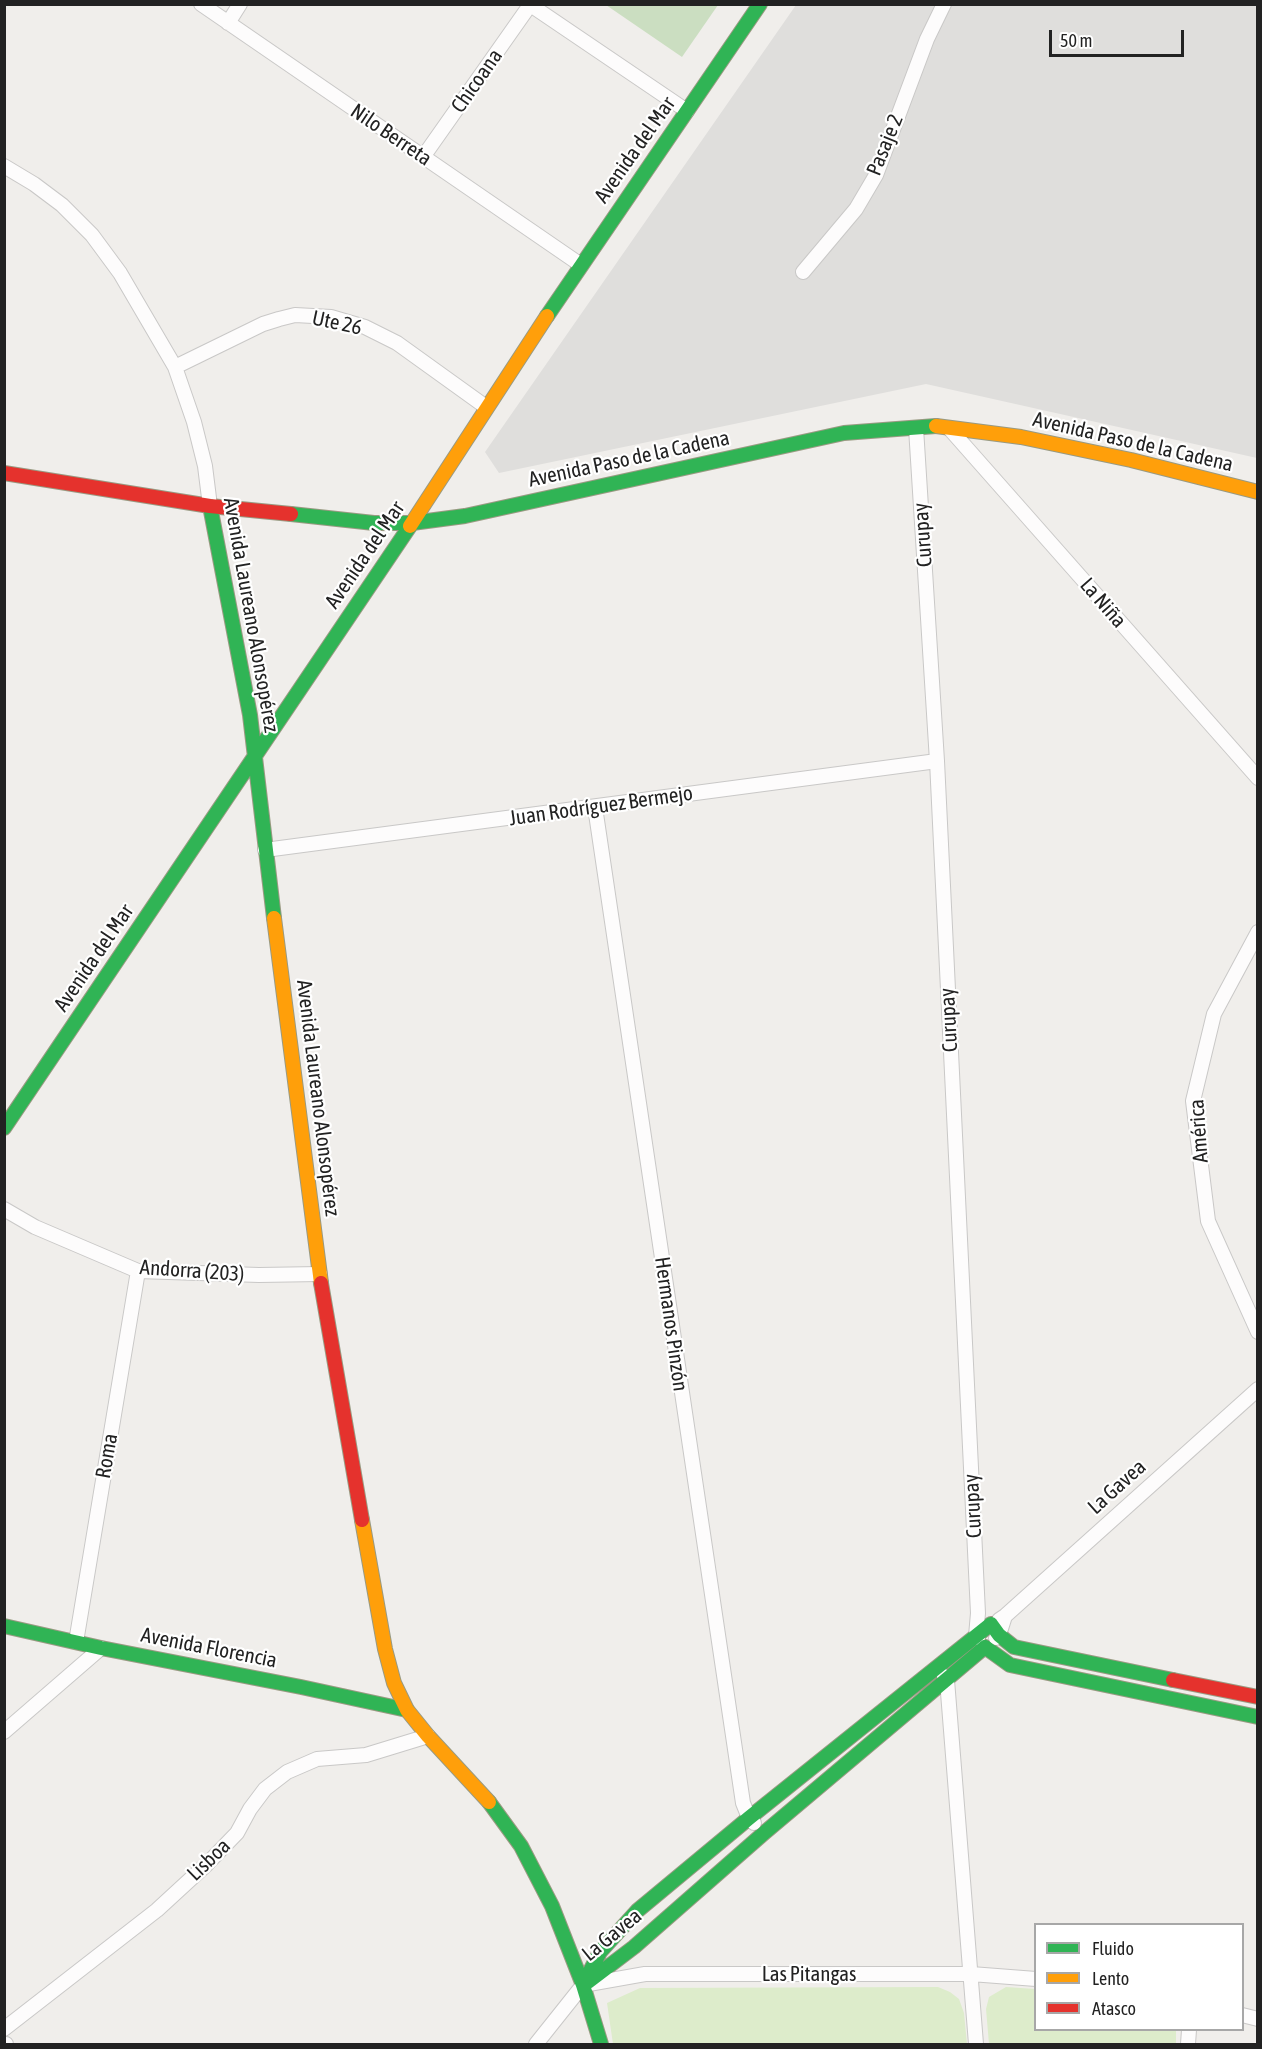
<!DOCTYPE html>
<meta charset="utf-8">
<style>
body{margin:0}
#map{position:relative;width:1262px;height:2049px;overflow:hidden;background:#f0eeeb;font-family:"Asap Condensed",sans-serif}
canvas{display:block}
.frame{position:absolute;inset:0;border:6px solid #222;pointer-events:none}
.legend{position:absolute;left:1034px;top:1923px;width:210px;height:108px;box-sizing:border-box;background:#fff;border:2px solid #a7a7a7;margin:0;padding:8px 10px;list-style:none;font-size:18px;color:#222}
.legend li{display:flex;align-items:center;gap:12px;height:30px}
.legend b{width:30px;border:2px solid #a7a7a7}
.scale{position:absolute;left:1049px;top:30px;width:135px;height:27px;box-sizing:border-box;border:3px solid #222;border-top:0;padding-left:8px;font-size:18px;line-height:21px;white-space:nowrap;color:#222;-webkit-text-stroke:4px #fff;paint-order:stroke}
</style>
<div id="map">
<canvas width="1262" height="2049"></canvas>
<div class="frame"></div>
<ul class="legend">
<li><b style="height:8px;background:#30b455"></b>Fluido</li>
<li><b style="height:8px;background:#ff9f0a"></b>Lento</li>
<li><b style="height:8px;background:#e5322d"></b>Atasco</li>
</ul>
<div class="scale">50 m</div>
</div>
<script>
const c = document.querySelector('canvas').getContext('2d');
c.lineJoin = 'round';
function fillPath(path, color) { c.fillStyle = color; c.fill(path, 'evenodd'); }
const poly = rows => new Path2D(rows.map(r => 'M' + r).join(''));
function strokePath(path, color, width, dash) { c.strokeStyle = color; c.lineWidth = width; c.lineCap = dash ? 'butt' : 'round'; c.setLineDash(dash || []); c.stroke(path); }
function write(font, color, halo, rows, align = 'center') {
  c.font = font + ' "Asap Condensed",sans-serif'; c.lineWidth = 4.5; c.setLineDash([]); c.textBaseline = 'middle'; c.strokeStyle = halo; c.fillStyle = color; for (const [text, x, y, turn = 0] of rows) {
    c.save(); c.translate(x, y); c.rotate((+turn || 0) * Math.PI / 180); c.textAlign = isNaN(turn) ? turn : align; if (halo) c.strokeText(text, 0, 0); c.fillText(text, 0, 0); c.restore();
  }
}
const residential = poly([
 [796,5,1257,5,1257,458,926,384,499,473,485,452]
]);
const grass = poly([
 [938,1987,950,1992,959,1999,964,2013,967,2044,613,2044,607,2003,640,1988],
 [1006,1987,1035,1989,1036,2030,1176,2030,1176,2044,989,2044,986,2009,989,1997]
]);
const forest = poly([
 [606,5,718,5,682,57]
]);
const street = poly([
 [201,4,581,265],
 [529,4,687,111],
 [228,23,240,4],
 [423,157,530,5],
 [4,166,34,184,62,205,92,235,120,273,175,367,194,422,205,466,210,506],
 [803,272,856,209,876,175,927,39,944,4],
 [175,367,263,324,279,319,295,315,331,317,365,327,397,343,486,407],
 [916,428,937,761,978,1613,976,1636,978,1638],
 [949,428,1258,778],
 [595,807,743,1803,749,1818,754,1823],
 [265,850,937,761],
 [1258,932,1214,1014,1193,1101,1208,1221,1258,1332],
 [4,1209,35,1227,138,1271,259,1275,320,1274],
 [999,1620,1005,1616,1258,1389],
 [996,1638,999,1635,1005,1616],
 [76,1642,138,1271],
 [944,1676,947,1680,976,2044],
 [4,1732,101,1648],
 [1242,2015,1258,2019],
 [4,2029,157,1910,207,1864,237,1833,250,1809,265,1789,287,1772,317,1759,366,1755,428,1736],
 [4,2044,6,2044],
 [536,2044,583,1985,645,1974,971,1974,1036,1979],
 [1188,2044,1189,2030]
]);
const fast = poly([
 [547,316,760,4],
 [210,506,250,715,274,918],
 [291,514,374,523,412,523,465,516,844,433,936,426],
 [4,1128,410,526],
 [4,1626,101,1648,301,1687,407,1710],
 [489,1802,521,1846,552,1906,583,1985,601,2044],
 [588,1982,634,1947,764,1833,985,1647,1010,1665,1258,1717],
 [583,1985,600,1952,637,1911,749,1818,991,1624,999,1635,1014,1647,1173,1680]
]);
const slow = poly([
 [936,426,1021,437,1131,460,1258,492],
 [410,526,547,316],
 [274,918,321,1283],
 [362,1520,385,1649,394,1683,407,1710,428,1736,489,1802]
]);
const jam = poly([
 [4,473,210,506,291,514],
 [321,1283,362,1520],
 [1173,1680,1258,1697]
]);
const streetNames = [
 ["Chicoana",477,81,-55],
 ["Nilo Berreta",391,135,34],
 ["Pasaje 2",885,145,-68],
 ["Avenida del Mar",635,150,-55],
 ["Ute 26",337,323,12],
 ["Avenida Paso de la Cadena",1133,442,13],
 ["Avenida Paso de la Cadena",629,459,-12],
 ["Curupay",923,535,-94],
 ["Avenida del Mar",365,555,-56],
 ["La Niña",1103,603,49],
 ["Avenida Laureano Alonsopérez",251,615,80],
 ["Juan Rodríguez Bermejo",601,806,-8],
 ["Avenida del Mar",94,958,-56],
 ["Curupay",949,1020,-93],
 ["Avenida Laureano Alonsopérez",318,1098,83],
 ["América",1199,1131,-94],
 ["Andorra (203)",192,1271,4],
 ["Hermanos Pinzón",671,1324,82],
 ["Roma",107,1456,-80],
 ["La Gavea",1117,1487,-42],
 ["Curupay",973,1506,-93],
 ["Avenida Florencia",209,1648,11],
 ["Lisboa",209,1860,-44],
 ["La Gavea",612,1935,-39],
 ["Las Pitangas",809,1974]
];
fillPath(residential, '#dfdedc');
fillPath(grass, '#ddeccb');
fillPath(forest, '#cbdec1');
strokePath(street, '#c9c8c7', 16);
strokePath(fast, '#999a82', 16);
strokePath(slow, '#999a82', 16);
strokePath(jam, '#999a82', 16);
strokePath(street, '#fdfcfc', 14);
strokePath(fast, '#30b455', 14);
strokePath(slow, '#ff9f0a', 14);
strokePath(jam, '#e5322d', 14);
write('21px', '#222', '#fff', streetNames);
</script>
